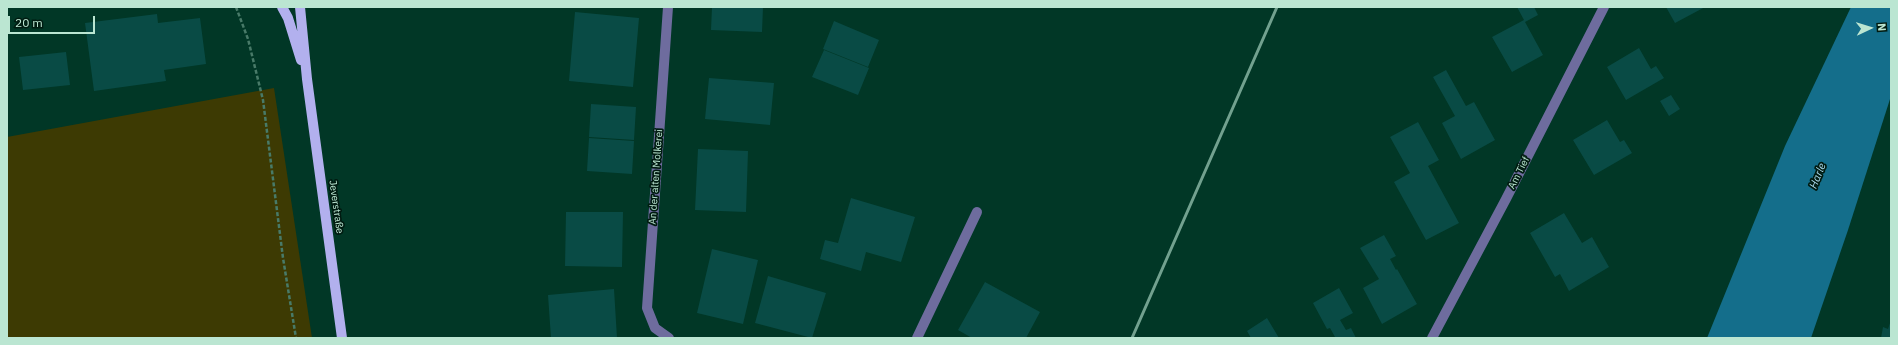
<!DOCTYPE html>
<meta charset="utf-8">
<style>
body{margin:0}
#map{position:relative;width:1898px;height:345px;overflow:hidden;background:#013726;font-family:"IBM Plex Sans",sans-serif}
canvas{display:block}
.frame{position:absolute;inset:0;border:8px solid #bbe6d2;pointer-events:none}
.north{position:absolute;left:1850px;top:8px;width:40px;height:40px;-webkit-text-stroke:3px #001b11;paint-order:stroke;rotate:86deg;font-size:11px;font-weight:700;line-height:16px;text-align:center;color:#bbe6d2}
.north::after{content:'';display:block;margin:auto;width:14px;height:18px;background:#bbe6d2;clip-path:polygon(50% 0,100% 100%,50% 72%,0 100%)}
.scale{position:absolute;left:8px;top:16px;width:87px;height:18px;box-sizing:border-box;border:2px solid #bbe6d2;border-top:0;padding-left:5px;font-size:12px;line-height:14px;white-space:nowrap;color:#bbe6d2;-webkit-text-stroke:3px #001b11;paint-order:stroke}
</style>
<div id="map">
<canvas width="1898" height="345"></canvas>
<div class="frame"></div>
<div class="north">N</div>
<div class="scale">20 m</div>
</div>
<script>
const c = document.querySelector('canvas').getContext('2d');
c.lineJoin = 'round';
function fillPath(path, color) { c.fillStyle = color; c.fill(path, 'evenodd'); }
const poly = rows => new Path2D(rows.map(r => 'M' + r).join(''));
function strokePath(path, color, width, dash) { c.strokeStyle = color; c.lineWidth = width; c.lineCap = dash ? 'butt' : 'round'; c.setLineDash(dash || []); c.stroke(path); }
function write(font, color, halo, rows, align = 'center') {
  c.font = font + ' "IBM Plex Sans",sans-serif'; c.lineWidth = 3.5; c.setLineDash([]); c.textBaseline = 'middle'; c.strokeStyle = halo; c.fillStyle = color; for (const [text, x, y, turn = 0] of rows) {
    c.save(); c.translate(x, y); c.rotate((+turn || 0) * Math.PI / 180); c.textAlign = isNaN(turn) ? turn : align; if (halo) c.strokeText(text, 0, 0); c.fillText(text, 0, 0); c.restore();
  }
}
const green = poly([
 [274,88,312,338,7,338,7,137]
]);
const water = poly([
 [1851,7,1891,7,1891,96,1848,230,1811,338,1707,338,1785,146]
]);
const building = poly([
 [712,7,763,7,762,32,711,30],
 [1517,7,1534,7,1538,15,1525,22,1543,55,1512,72,1492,37,1524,20],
 [1666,7,1705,7,1675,23],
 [575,12,639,18,633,87,569,81],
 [157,14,158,23,200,18,206,64,164,70,166,81,94,91,85,23],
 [834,21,879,40,868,67,823,49],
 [1639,48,1651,69,1656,66,1664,78,1626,100,1607,67],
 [824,50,869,68,858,95,812,77],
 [66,52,70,85,23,90,19,57],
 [1446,70,1466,106,1474,102,1495,140,1461,159,1442,123,1455,116,1433,77],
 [709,78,774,83,770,125,705,119],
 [1671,95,1680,109,1669,116,1660,101],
 [591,104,636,107,634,140,589,137],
 [1607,120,1620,142,1624,140,1632,153,1594,175,1573,140],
 [1418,122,1439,160,1428,166,1459,223,1426,240,1394,182,1410,173,1390,137],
 [589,138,634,141,632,174,587,171],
 [698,149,748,151,746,212,695,210],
 [851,198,915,217,901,262,866,252,861,271,820,259,825,240,838,243],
 [566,212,623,212,622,267,565,266],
 [1564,213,1582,243,1592,237,1609,267,1569,291,1560,274,1555,277,1530,233],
 [1384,235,1396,256,1390,259,1396,270,1397,269,1417,304,1382,324,1363,288,1379,279,1360,248],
 [712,249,758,260,743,324,697,313],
 [768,276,826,293,812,338,755,323],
 [985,282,1040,312,1026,338,972,338,958,330],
 [1339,288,1353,313,1340,320,1346,330,1351,328,1356,338,1333,338,1335,337,1330,328,1327,329,1313,303],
 [614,289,617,338,551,338,548,295],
 [1267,318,1279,338,1251,338,1247,331],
 [1891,320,1891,338,1881,338,1883,327,1888,329]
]);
const path = poly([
 [236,7,248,39,263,100,283,258,296,338]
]);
const minor = poly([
 [668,7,647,308,655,328,669,338],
 [917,338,977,212],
 [1432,338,1506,199,1604,7]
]);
const major = poly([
 [282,7,288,18,301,60],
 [300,7,307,79,342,338]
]);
const rail = poly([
 [1132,338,1277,7]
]);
const streetNames = [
 ["Am Tief",1519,173,-63],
 ["An der alten Molkerei",656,177,-86],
 ["Jeverstraße",336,207,82]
];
const waterNames = [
 ["Harle",1818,176,-68]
];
fillPath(green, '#3d3a03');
fillPath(water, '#146e8b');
fillPath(building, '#094b45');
strokePath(path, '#487a68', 2.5, [4, 2]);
strokePath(minor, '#6e6c9e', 10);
strokePath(major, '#b2b0ee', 10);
strokePath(rail, '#72a18f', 3);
write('10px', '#bbe6d2', '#001b11', streetNames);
write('italic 11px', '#adddf1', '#001b11', waterNames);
</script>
